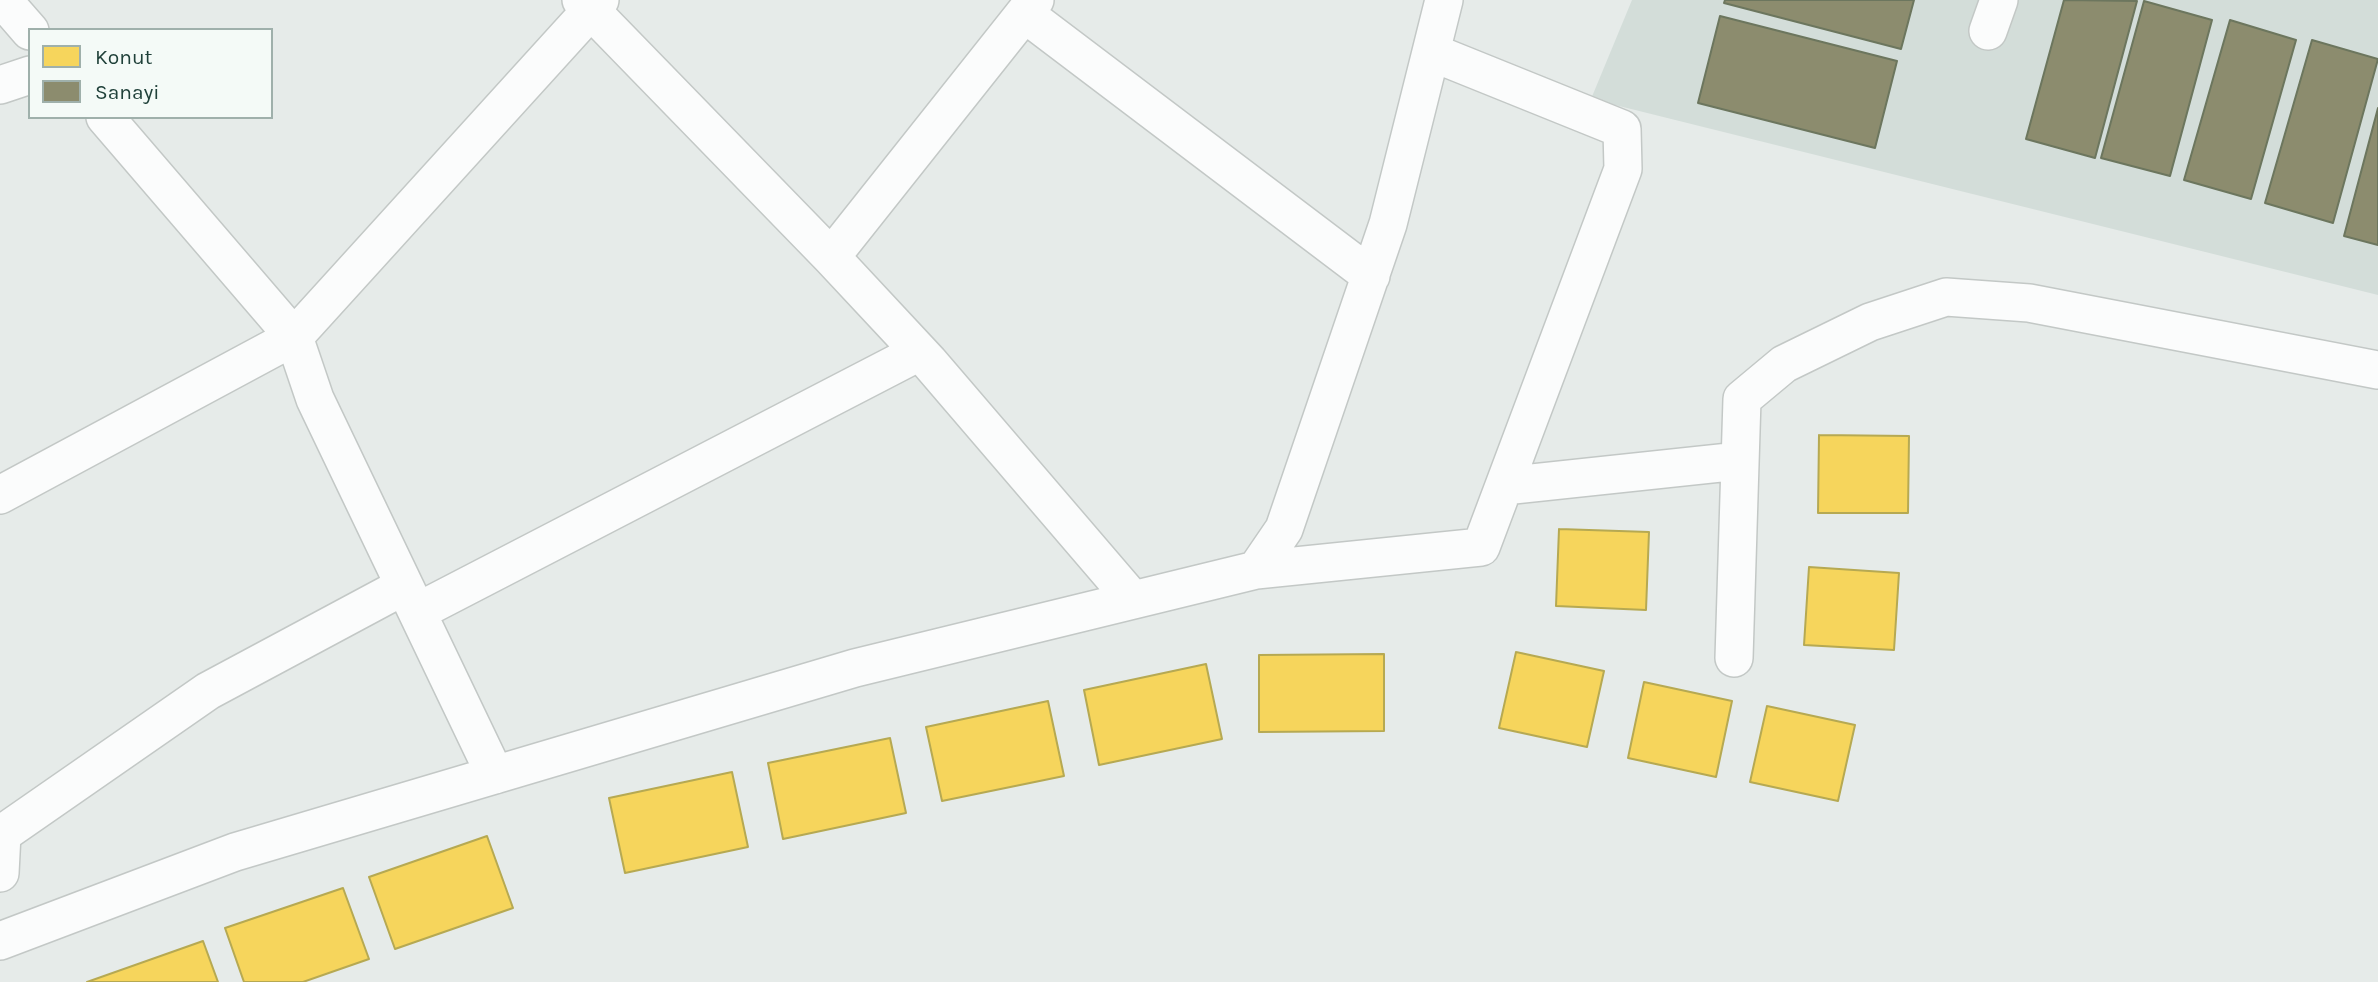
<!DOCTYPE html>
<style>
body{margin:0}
#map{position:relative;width:2378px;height:982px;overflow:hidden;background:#e6ebe9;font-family:Karla,sans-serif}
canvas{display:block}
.legend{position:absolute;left:28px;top:28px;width:245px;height:91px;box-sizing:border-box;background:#f4faf7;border:2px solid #9fb0ab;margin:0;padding:9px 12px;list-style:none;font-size:21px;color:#20413a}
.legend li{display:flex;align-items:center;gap:14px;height:35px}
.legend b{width:35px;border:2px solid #9fb0ab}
</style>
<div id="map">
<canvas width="2378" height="982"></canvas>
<ul class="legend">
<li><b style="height:19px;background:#f6d55c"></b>Konut</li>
<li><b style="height:19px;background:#8c8c6e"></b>Sanayi</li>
</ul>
</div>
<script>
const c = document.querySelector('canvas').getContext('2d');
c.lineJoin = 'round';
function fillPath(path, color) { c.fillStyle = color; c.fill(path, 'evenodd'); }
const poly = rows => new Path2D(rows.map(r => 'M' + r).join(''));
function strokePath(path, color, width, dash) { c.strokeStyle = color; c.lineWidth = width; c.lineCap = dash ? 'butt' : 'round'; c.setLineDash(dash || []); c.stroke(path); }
const built = poly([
 [1632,0,2378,0,2378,295,1591,99]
]);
const homes = poly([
 [1819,435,1909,436,1908,513,1818,513,1819,435],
 [1559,529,1649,532,1646,610,1556,606,1559,529],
 [1809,567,1899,573,1894,650,1804,645,1809,567],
 [1516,652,1604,671,1587,747,1499,728,1516,652],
 [1384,654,1384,731,1259,732,1259,655,1384,654],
 [1206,664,1222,739,1099,765,1084,690,1206,664],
 [1644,682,1732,701,1716,777,1628,758,1644,682],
 [1048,701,1064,776,942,801,926,727,1048,701],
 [1767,706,1855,725,1838,801,1750,782,1767,706],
 [890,738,906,813,783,839,768,763,890,738],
 [732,772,748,847,625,873,609,798,732,772],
 [487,836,513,908,395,949,369,877,487,836],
 [343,888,369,959,303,982,244,982,225,928,343,888],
 [203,941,218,982,87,982,203,941]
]);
const industry = poly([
 [1725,0,1914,0,1901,49,1724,3,1725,0],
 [2064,0,2137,1,2095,158,2026,139,2064,0],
 [2144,1,2212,20,2170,176,2101,158,2144,1],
 [1720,16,1897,61,1875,148,1698,103,1720,16],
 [2230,20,2296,40,2251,199,2184,180,2230,20],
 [2312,40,2378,59,2333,223,2265,203,2312,40],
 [2378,108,2378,245,2344,236,2378,108]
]);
const minor = poly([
 [3,0,30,31],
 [581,0,831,257,929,362,1133,600],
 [1025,14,1371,276],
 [1988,31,1999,0],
 [0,85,30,75],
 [105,117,294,337,315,399,495,775],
 [831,257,1035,0],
 [1504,486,1739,461],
 [0,495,294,337,600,0],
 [1256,570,1481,547,1623,169,1622,129,1431,52],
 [417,612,919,352],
 [1734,658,1742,399,1784,364,1870,322,1946,297,2029,303,2378,370],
 [0,873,2,834,208,691,404,586],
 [0,941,235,852,855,668,1256,570,1284,529,1388,224,1444,0]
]);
fillPath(built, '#d3ddd9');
fillPath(homes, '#f6d55c');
strokePath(homes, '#b6a952', 2);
fillPath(industry, '#8c8c6e');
strokePath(industry, '#6c765e', 2);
strokePath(minor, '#c3c8c6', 40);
strokePath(minor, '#fbfcfc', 37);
</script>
